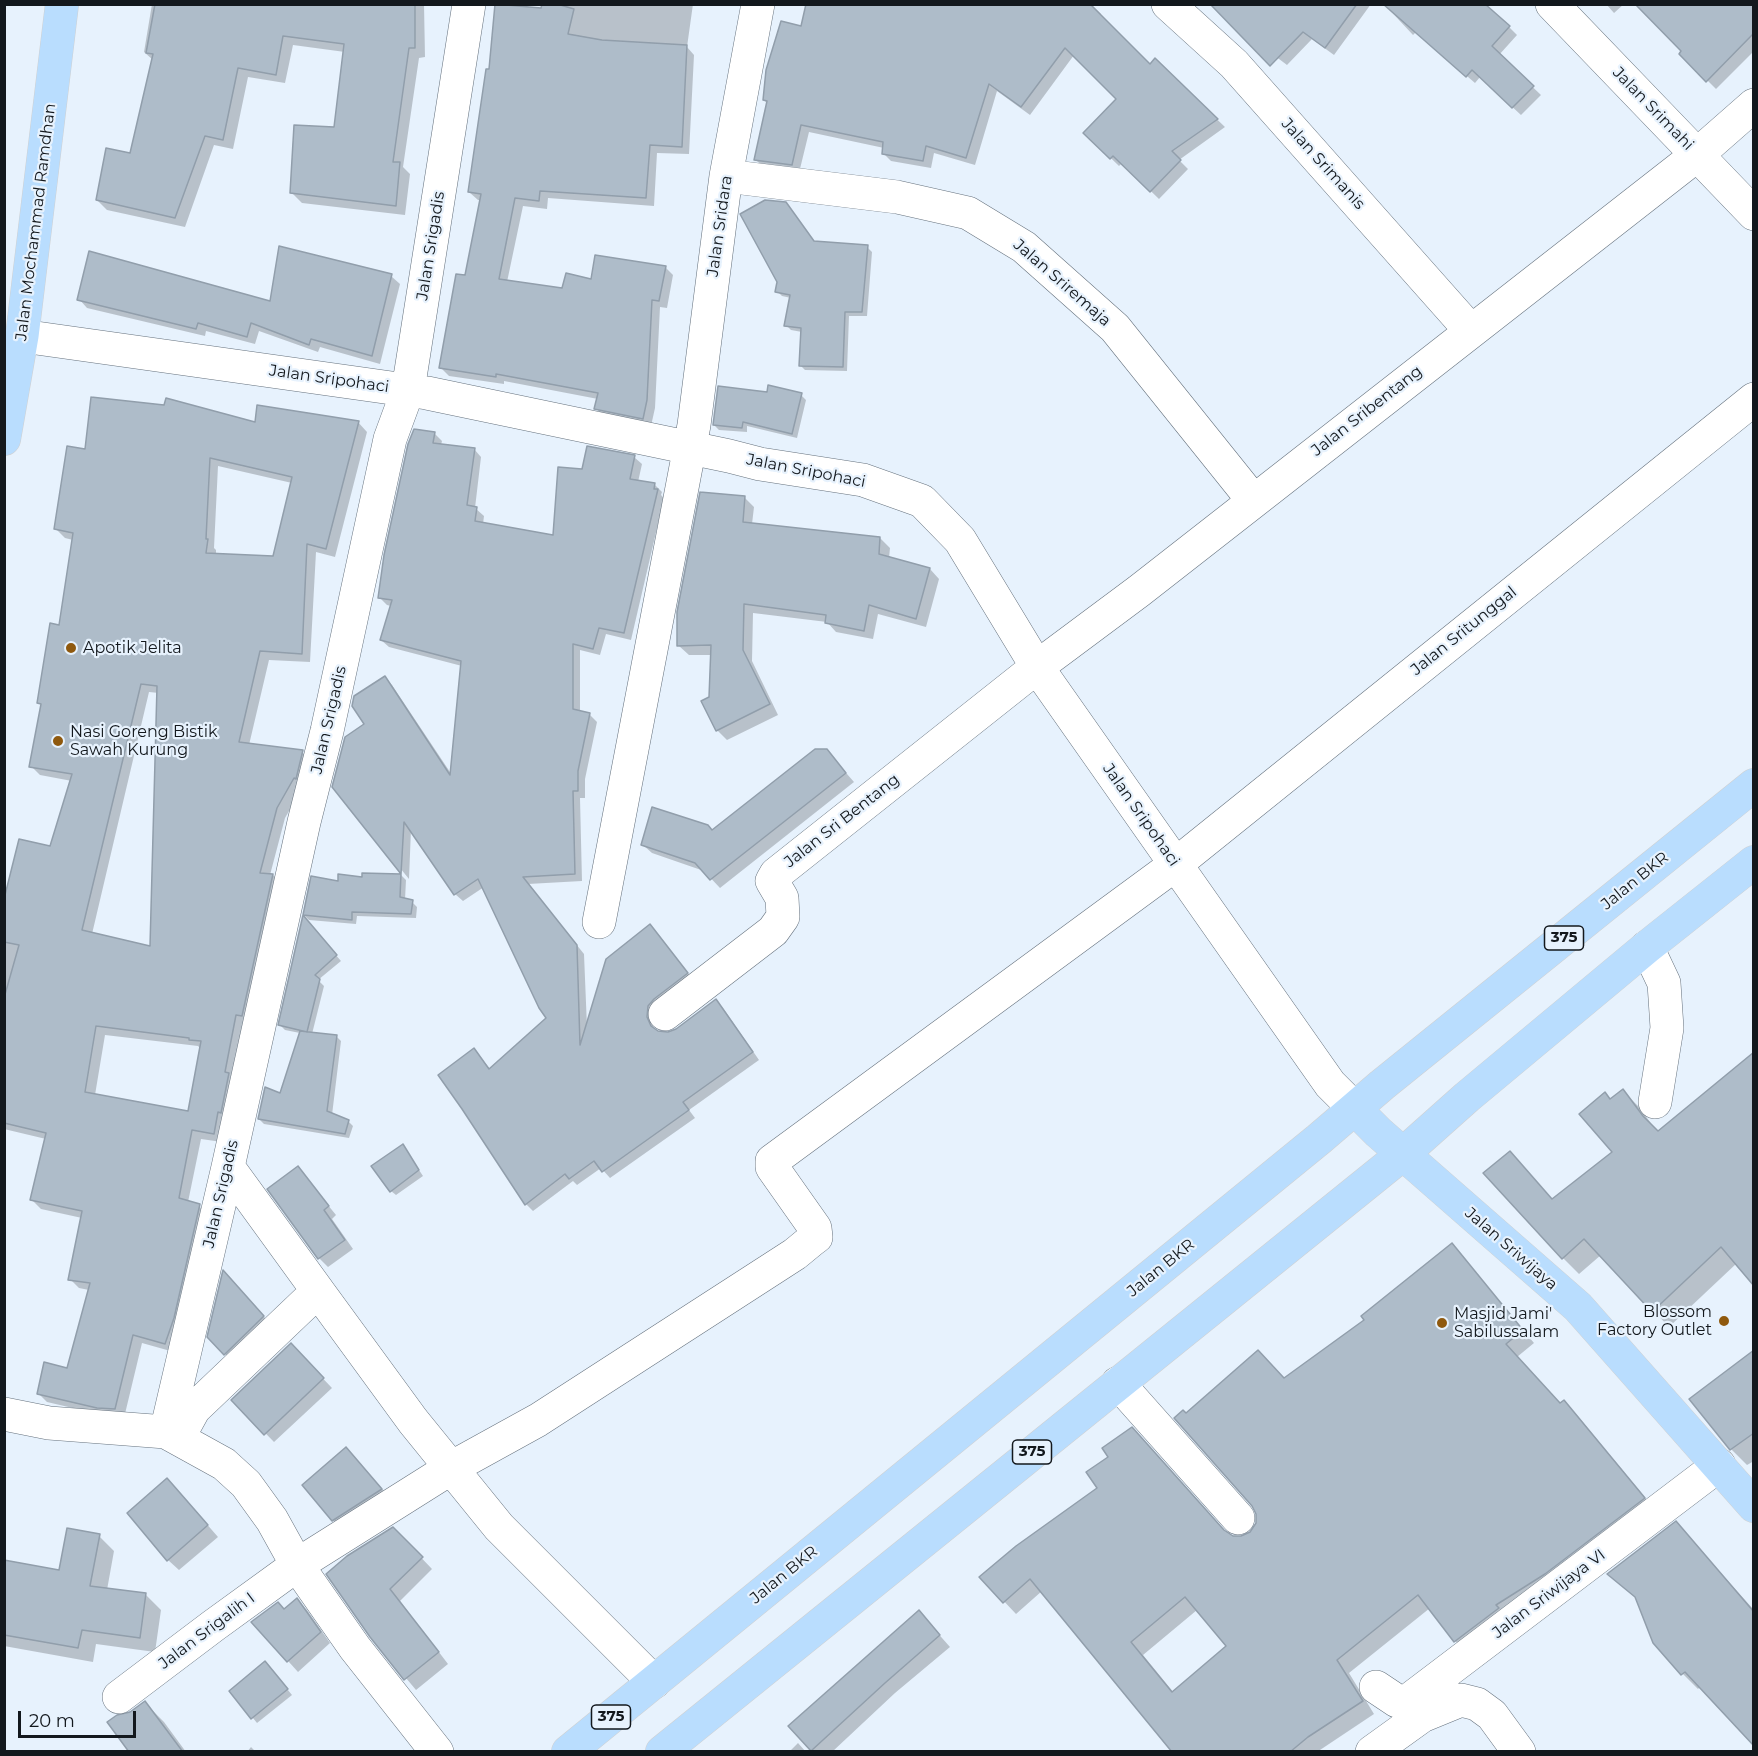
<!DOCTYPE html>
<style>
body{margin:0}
#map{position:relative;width:1758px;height:1756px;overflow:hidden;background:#e7f2fd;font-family:Montserrat,sans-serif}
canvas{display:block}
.frame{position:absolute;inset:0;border:6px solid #13181d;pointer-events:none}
.scale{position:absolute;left:18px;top:1711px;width:118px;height:27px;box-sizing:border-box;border:3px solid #13181d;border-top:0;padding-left:8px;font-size:18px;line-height:21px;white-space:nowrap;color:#13181d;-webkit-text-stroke:4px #e7f2fd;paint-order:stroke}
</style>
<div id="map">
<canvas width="1758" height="1756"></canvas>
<div class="frame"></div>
<div class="scale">20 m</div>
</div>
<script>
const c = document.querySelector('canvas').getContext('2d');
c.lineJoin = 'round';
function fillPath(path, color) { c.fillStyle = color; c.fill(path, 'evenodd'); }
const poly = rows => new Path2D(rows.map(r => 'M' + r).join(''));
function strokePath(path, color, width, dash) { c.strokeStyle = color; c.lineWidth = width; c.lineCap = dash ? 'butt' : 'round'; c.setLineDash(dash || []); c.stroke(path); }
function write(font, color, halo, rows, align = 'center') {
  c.font = font + ' Montserrat,sans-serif'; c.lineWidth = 4.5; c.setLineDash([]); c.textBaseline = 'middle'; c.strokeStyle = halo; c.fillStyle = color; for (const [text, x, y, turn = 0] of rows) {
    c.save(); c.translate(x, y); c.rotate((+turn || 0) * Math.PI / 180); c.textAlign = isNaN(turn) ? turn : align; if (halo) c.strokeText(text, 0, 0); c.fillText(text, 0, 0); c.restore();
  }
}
const shadow = poly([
 [152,4,424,4,425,57,419,58,403,167,410,174,405,215,302,203,292,193,335,128,345,52,293,45,285,83,248,77,233,149,214,145,185,227,107,210,97,200,131,154,153,60,144,52],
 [543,4,693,4,687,47,694,55,689,154,657,153,654,206,548,198,547,209,523,206,507,282,563,290,592,281,665,267,673,275,667,308,660,307,655,408,651,426,604,417,596,408,598,399,504,381,504,384,449,376,441,368,467,277,482,200,478,200,469,192,491,71,542,9],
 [890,4,1091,4,1101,14,1100,16,1150,66,1155,60,1225,127,1179,160,1188,169,1159,199,1122,163,1119,166,1085,133,1118,99,1074,55,1030,115,997,91,975,165,934,153,931,168,891,161,883,153,884,148,809,132,799,173,764,168,755,159,768,104,764,100,802,28],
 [1212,4,1371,4,1334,55,1312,39,1287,65,1226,19],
 [1384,4,1509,27,1517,35,1499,55,1541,95,1521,115,1480,77,1475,83,1416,32,1413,35],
 [1606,4,1624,4,1614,13],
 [1754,4,1754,51,1716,89,1681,54],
 [867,247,872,252,867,316,849,316,847,371,805,370,800,365,802,332,791,330,786,325,791,298,782,296,777,291],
 [391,276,400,284,380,364,320,347,318,352,259,331,255,344,206,331,205,336,87,308,79,299,271,302],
 [768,393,801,395,806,400,797,438,747,426,747,432,719,430,714,425],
 [357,421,367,432,335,557,316,552,310,662,269,660,249,745,302,752,311,761,303,787,285,818,270,875,273,875,282,884,222,1142,201,1139,188,1202,199,1206,208,1215,174,1352,142,1343,124,1418,107,1416,47,1402,38,1393,68,1369,89,1290,79,1288,70,1279,82,1218,41,1209,32,1200,46,1139,4,1129,4,896,7,896,51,847,72,781,40,775,31,766,42,706,38,702,60,627,73,540,65,538,56,529,87,450,256,424],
 [218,466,292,483,274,558,216,555,216,550,214,548],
 [149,692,159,693,151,948,92,934],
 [105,1035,198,1046,200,1048,189,1113,95,1095],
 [434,433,442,441,441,445,474,449,481,457,475,508,484,516,483,524,554,536,583,471,634,457,642,464,638,482,654,484,662,492,661,495,664,498,631,640,606,634,600,655,580,650,580,712,589,714,597,722,585,779,585,798,580,798,582,881,528,884,584,954,587,1027,658,934,694,981,655,1014,653,1026,656,1032,668,1034,677,1030,716,1001,723,1008,759,1060,689,1110,695,1118,610,1178,601,1168,577,1185,573,1181,533,1211,526,1204,474,1050,491,1070,548,1018,484,887,463,901,455,894,411,829,409,879,334,787,366,725,385,678,392,685,452,775,462,666,389,647,381,640,391,606,387,605,380,598],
 [744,497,754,507,752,524,880,538,890,548,889,558,930,569,939,579,926,627,878,614,873,639,836,632,827,622,753,613,752,661,778,715,727,740,717,730,711,698,712,655,689,655,679,646],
 [827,751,854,782,720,888,704,871,652,853,643,845,712,832],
 [401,875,406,880,405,900,412,902,417,907,416,918,357,916,356,924,309,920,304,915,339,883],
 [307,922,341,961,318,980,324,986,312,1034,336,1036,341,1041,332,1115,348,1121,353,1126,349,1138,264,1124,259,1119,281,1095,300,1033,285,1030,280,1025],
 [1623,1091,1639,1107,1658,1133,1737,1263,1669,1327,1601,1255,1579,1274,1563,1258,1553,1200,1614,1152,1605,1094,1611,1100],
 [403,1146,423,1176,396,1195,391,1191],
 [298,1168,336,1215,332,1219,353,1249,328,1267,319,1258,270,1190],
 [1452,1245,1534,1343,1517,1357,1561,1404,1564,1402,1576,1414,1656,1511,1468,1654,1455,1641,1430,1608,1349,1673,1374,1714,1317,1752,1174,1752,1042,1591,1016,1614,981,1577,1226,1534,1232,1537,1241,1538,1251,1534,1257,1524,1258,1513,1186,1415,1284,1379,1366,1320],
 [1197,1610,1228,1646,1174,1693,1143,1655],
 [233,1282,273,1327,234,1363,225,1354],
 [291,1345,332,1388,274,1442,233,1400],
 [1754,1352,1754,1461,1747,1465,1731,1449,1691,1399],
 [356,1459,392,1500,344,1530,333,1520],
 [178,1491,218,1537,179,1570,168,1560],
 [1676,1523,1754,1610,1754,1744,1700,1687,1698,1689,1683,1674,1638,1600,1609,1574],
 [393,1528,432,1569,400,1601,448,1664,416,1690,371,1636],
 [99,1536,114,1551,107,1590,146,1595,161,1610,155,1652,96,1644,93,1662,4,1646,4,1562,60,1572],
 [297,1600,307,1610,330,1643,298,1672,253,1622,285,1610],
 [919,1612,950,1647,895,1693,832,1752,814,1752,790,1726],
 [270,1668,292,1695,257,1723,231,1691],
 [145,1703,164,1722,186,1752,131,1752,131,1713],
 [798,1743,806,1752,789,1752],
 [251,1747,256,1752,247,1752]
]);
const building = poly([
 [155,4,415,4,415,48,409,48,393,162,400,162,396,206,290,193,294,125,334,127,344,44,283,36,276,75,238,68,223,140,205,136,175,218,96,200,106,148,130,153,153,54,146,53,155,4],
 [495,4,541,8,542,4,557,4,574,9,568,34,602,40,687,45,682,147,650,145,646,198,540,191,539,201,515,198,499,279,562,288,566,273,591,279,595,255,666,266,659,301,652,300,647,400,643,419,594,409,598,393,496,374,496,377,439,368,456,274,465,275,481,194,468,192,486,69,489,69,495,4],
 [806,4,1090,4,1150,64,1155,58,1218,119,1172,151,1181,160,1150,192,1113,156,1110,159,1083,133,1116,99,1065,48,1021,107,989,84,966,158,926,146,923,161,882,154,883,142,801,125,792,165,754,160,767,101,763,100,766,70,781,21,801,26,806,4],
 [1210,4,1357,4,1325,48,1303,32,1270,66,1210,4],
 [1383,4,1485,4,1510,26,1492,46,1534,86,1512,108,1472,70,1466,77,1383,4],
 [1635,4,1754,4,1754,33,1706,82,1679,54,1681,51,1635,4],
 [765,200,786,202,814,241,868,245,862,312,845,312,843,367,799,366,801,328,784,326,790,295,775,292,777,282,740,214,765,200],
 [279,246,392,274,372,356,311,339,309,345,251,323,247,337,198,323,196,329,77,300,89,251,270,301,279,246],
 [768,385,802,393,792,434,743,422,742,428,713,425,718,386,767,392,768,385],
 [91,397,164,405,166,398,255,422,257,405,359,421,326,549,307,544,302,654,260,651,239,742,303,750,296,779,294,778,277,808,260,873,273,874,242,1016,236,1015,225,1072,229,1073,221,1113,218,1112,214,1134,192,1130,179,1198,200,1204,174,1318,165,1344,133,1335,115,1409,97,1408,37,1394,44,1362,67,1368,90,1283,68,1280,82,1211,30,1200,46,1133,4,1123,4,998,19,945,4,942,4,899,19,839,50,846,72,774,29,767,41,704,37,703,50,623,59,625,73,533,54,529,67,446,85,449,91,397],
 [210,458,292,477,273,556,206,553,208,539,206,539,210,458],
 [141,684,157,686,150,946,82,930,141,684],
 [96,1026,189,1038,189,1040,201,1041,188,1111,85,1092,96,1026],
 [414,429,435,432,433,443,475,448,467,505,477,507,475,521,553,535,558,467,582,469,587,446,635,455,630,479,655,483,654,489,658,489,624,633,599,628,593,649,573,644,573,709,590,713,578,771,578,791,573,791,575,874,523,877,577,945,580,1045,606,959,650,924,688,973,654,999,648,1006,647,1017,651,1026,658,1031,668,1032,676,1029,716,999,753,1052,683,1102,689,1110,602,1172,594,1161,569,1179,565,1174,525,1205,462,1109,438,1075,474,1048,489,1069,546,1018,539,1008,478,879,454,895,404,822,401,874,332,787,345,737,364,724,352,706,354,696,385,676,450,775,461,661,380,640,392,600,378,598,384,555,408,444,414,429],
 [700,492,745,496,743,522,880,537,879,554,930,568,916,619,869,605,864,631,825,623,826,615,744,604,743,650,770,704,716,731,701,701,709,697,711,645,677,646,677,612,700,492],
 [815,749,827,749,846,773,710,880,695,863,641,845,652,807,708,825,712,830,815,749],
 [362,873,401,874,400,897,413,900,411,914,352,912,352,920,303,915,311,876,338,881,338,874,362,877,362,873],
 [303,915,337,955,315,975,320,979,307,1032,278,1025,303,915],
 [300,1031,337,1035,327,1111,349,1120,345,1134,258,1119,265,1087,280,1093,300,1031],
 [1754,1052,1754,1286,1721,1247,1652,1312,1584,1239,1562,1259,1483,1173,1510,1151,1552,1199,1612,1152,1579,1114,1605,1092,1610,1099,1623,1089,1643,1116,1658,1131,1754,1052],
 [403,1144,419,1170,390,1192,371,1166,403,1144],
 [298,1166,329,1206,324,1210,345,1240,318,1259,267,1189,298,1166],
 [1452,1243,1523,1330,1506,1344,1560,1403,1564,1400,1645,1498,1545,1574,1496,1605,1499,1608,1454,1642,1418,1595,1337,1660,1363,1701,1308,1737,1290,1752,1172,1752,1030,1579,1003,1603,979,1577,1016,1546,1097,1488,1086,1472,1108,1457,1102,1448,1132,1427,1224,1530,1233,1536,1241,1536,1250,1532,1256,1523,1256,1514,1252,1506,1174,1418,1183,1410,1186,1413,1258,1350,1284,1378,1364,1320,1361,1316,1452,1243],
 [1185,1597,1226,1646,1172,1692,1131,1642,1185,1597],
 [223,1270,264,1316,224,1355,207,1337,223,1270],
 [291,1343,324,1378,264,1435,231,1400,291,1343],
 [1754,1350,1754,1433,1730,1450,1689,1399,1754,1350],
 [346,1447,382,1489,332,1521,302,1485,346,1447],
 [167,1478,208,1525,167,1561,127,1513,167,1478],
 [1676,1521,1754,1612,1754,1746,1685,1672,1681,1675,1653,1643,1635,1597,1607,1574,1676,1521],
 [393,1527,423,1557,390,1589,439,1652,404,1680,370,1637,326,1574,347,1556,393,1527],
 [67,1528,100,1534,90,1586,146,1593,140,1638,82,1630,78,1648,4,1635,4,1560,59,1570,67,1528],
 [297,1598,321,1632,287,1662,251,1622,278,1602,284,1609,297,1598],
 [919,1610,940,1635,885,1683,811,1751,788,1726,919,1610],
 [265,1661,288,1689,251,1719,229,1691,265,1661],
 [145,1701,183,1752,129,1752,107,1722,117,1715,130,1712,145,1701]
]);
const minor = poly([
 [1168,4,1234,64,1471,331],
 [1552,4,1754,214],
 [726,176,897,197,968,213,1024,247,1115,328,1253,500],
 [22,336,427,393,729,456,760,464,863,480,922,501,960,540,1037,667,1330,1084,1355,1109],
 [599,922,694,425,726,176,758,4],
 [1647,947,1664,983,1667,1028,1655,1102],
 [665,1014,773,931,783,917,782,898,772,881,776,874,1037,667,1139,591,1697,155,1754,105],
 [318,1291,413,1421,499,1527,654,1682],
 [1118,1383,1238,1518],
 [4,1414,49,1423,166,1432,224,1464,246,1484,272,1520,297,1565,355,1648,437,1752],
 [166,1432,228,1167,304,822,327,731,390,439,408,390,469,4],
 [178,1438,194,1409,318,1291,228,1167],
 [1376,1687,1397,1701,1403,1702,1409,1700,1719,1465],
 [119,1697,213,1626,297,1565,451,1468,538,1420,795,1254,812,1240,816,1237,815,1228,772,1167,772,1161,1176,864,1754,399],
 [1372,1752,1422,1716,1461,1700,1477,1704,1492,1715,1519,1752]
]);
const major = poly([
 [4,439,22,336,62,4],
 [1355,1109,1378,1132,1578,1307,1754,1506],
 [568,1752,1319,1139,1382,1085,1754,785],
 [662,1752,1403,1154,1467,1097,1647,947,1754,862]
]);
const markers = [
 [71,648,6,"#8f590e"],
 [58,741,6,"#8f590e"],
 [1724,1321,6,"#8f590e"],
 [1442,1323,6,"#8f590e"]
];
const shields = [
 [1564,938,39],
 [1032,1452,39],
 [611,1717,39]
];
const shieldNames = [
 ["375",1564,938],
 ["375",1032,1452],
 ["375",611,1717]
];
const streetNames = [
 ["Jalan Srimahi",1653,109,46],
 ["Jalan Srimanis",1323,164,48],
 ["Jalan Mochammad Ramdhan",36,222,-83],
 ["Jalan Sridara",720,226,-82],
 ["Jalan Srigadis",431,246,-81],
 ["Jalan Sriremaja",1062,283,41],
 ["Jalan Sripohaci",329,379,8],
 ["Jalan Sribentang",1367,411,-38],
 ["Jalan Sripohaci",806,471,11],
 ["Jalan Sritunggal",1464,631,-39],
 ["Jalan Srigadis",329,720,-77],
 ["Jalan Sripohaci",1141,815,55],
 ["Jalan Sri Bentang",842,821,-38],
 ["Jalan BKR",1635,881,-39],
 ["Jalan Srigadis",221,1194,-77],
 ["Jalan Sriwijaya",1511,1249,41],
 ["Jalan BKR",1161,1268,-39],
 ["Jalan BKR",784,1575,-39],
 ["Jalan Sriwijaya VI",1549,1594,-37],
 ["Jalan Srigalih I",207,1631,-37]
];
const poiNames = [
 ["Apotik Jelita",83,648],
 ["Nasi Goreng Bistik",70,732],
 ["Sawah Kurung",70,750],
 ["Blossom",1712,1312,"right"],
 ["Factory Outlet",1712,1330,"right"],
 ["Masjid Jami'",1454,1314],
 ["Sabilussalam",1454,1332]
];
fillPath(shadow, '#0003');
fillPath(building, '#aebcc9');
strokePath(building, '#919eab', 1.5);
strokePath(minor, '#66727e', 34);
strokePath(major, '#d0d1d2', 34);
strokePath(minor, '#fff', 33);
strokePath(major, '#b9ddfe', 33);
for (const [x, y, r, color] of markers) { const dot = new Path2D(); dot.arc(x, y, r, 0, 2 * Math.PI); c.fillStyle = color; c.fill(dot); strokePath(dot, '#e7f2fd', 2); }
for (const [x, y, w] of shields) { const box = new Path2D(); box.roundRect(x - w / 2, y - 12, w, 24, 4.5); c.fillStyle = '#e7f2fd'; c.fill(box); strokePath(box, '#13181d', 1.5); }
write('bold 15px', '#13181d', null, shieldNames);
write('16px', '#13181d', '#e7f2fd', streetNames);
write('16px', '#13181d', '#e7f2fd', poiNames, 'left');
</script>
